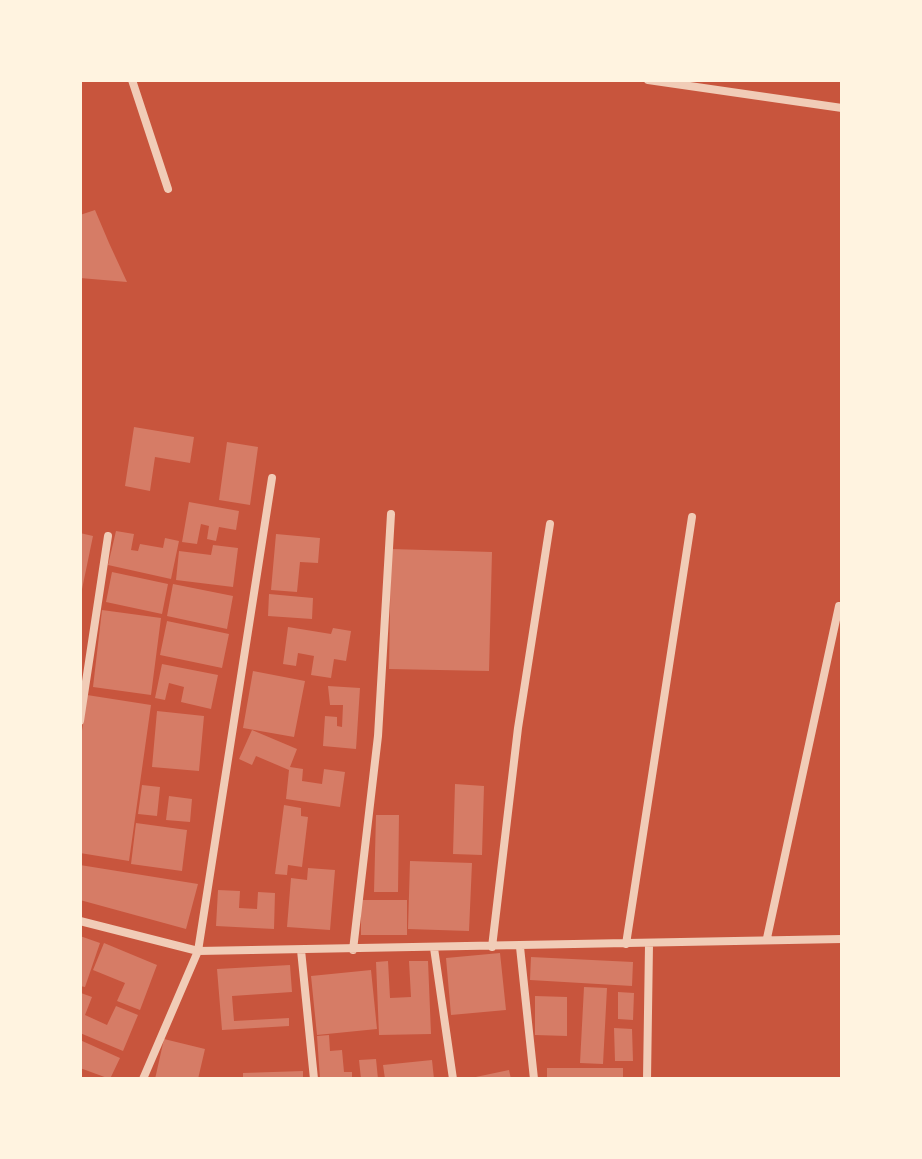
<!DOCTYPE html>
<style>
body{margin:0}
#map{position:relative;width:922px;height:1159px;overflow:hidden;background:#c8553d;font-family:"Open Sans",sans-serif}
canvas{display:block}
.frame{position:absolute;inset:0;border:82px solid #fff3e0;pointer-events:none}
</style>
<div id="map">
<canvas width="922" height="1159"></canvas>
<div class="frame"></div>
</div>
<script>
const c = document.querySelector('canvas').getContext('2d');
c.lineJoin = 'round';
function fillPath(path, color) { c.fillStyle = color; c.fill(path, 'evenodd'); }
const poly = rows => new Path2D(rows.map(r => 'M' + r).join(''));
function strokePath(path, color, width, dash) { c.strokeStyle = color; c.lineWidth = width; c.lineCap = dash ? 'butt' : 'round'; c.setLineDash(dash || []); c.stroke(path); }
const building = poly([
 [95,210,109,243,127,282,80,278,80,215],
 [134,427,194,437,190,463,155,457,150,491,125,486],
 [227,442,258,447,250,505,219,500],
 [189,502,239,511,236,530,219,527,216,541,207,539,209,526,201,524,197,544,182,542],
 [116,531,134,534,131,550,138,551,140,544,163,548,165,538,179,541,171,579,108,565],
 [80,533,93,536,81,594,80,594],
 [276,534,320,538,318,563,300,562,297,592,271,590],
 [213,545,238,548,233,587,176,580,179,551,211,555],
 [391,549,492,552,489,671,389,669],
 [112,572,168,584,162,614,106,602],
 [173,584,233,596,227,629,167,616],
 [269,594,313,598,312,619,268,616],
 [102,610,161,618,151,695,93,687],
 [167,621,229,634,222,668,160,655],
 [288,627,331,634,333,628,351,631,346,661,334,659,331,678,311,675,314,656,298,653,296,666,283,664],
 [162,664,218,675,211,709,181,702,184,687,169,683,165,700,155,698],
 [253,671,305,681,294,737,243,728],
 [328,686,360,688,356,749,323,746,325,716,337,717,337,726,342,727,343,705,330,705],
 [87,695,151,705,129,861,80,853,80,745],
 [157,711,204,716,199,771,152,767],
 [252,730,297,749,290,767,303,769,302,781,322,784,324,769,345,772,340,807,286,799,289,770,256,756,252,765,239,759],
 [455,784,484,786,482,855,453,854],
 [142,785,160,787,157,816,138,814],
 [169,796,192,799,190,822,166,820],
 [284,805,301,808,301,816,308,817,302,867,288,865,287,875,275,874],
 [376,815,399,815,398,892,374,892],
 [136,823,187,830,182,871,131,864],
 [410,861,472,863,469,931,408,929],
 [80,865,198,884,186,929,80,900],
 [308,868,335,870,330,930,287,927,291,878,307,880],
 [218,890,240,891,239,908,257,909,258,892,275,893,274,929,216,926],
 [361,900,407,900,407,935,361,935],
 [80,936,100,943,85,987,80,986],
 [104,943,157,965,140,1010,117,1001,125,983,93,970],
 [500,953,506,1010,451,1015,446,958],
 [531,957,633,962,632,986,530,980],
 [388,961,390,998,411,997,409,961,428,961,431,1034,379,1035,376,962],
 [290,965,292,992,232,996,234,1021,289,1018,289,1026,222,1030,217,969],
 [371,970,377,1029,317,1035,311,976],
 [584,987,607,988,603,1064,580,1063],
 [618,992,634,993,633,1020,618,1019],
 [81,993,92,997,85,1015,107,1025,116,1006,138,1015,123,1051,80,1033],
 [535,996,567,997,567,1036,535,1035],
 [614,1028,632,1029,633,1061,615,1061],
 [329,1035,330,1051,342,1050,344,1072,352,1072,352,1079,320,1079,317,1036],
 [164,1039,205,1049,198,1079,155,1079],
 [80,1040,120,1058,110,1079,80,1068],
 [376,1059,378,1079,361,1079,359,1060],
 [432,1060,434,1079,385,1079,383,1065],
 [547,1068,623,1068,623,1079,547,1079],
 [509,1070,511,1079,471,1079,471,1078],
 [303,1071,303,1079,243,1079,243,1073]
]);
const minor = poly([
 [132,80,168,189],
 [648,80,842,108],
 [80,721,108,536],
 [80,921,198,951,842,939],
 [767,938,839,606],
 [626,944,692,517],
 [492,947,518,728,550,524],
 [520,947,534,1079],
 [434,948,453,1079],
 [301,950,314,1079],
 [353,950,378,736,391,514],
 [143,1079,198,951,272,478],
 [647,1079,649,945]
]);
fillPath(building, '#d67c66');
strokePath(minor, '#f1ccb7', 8);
</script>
